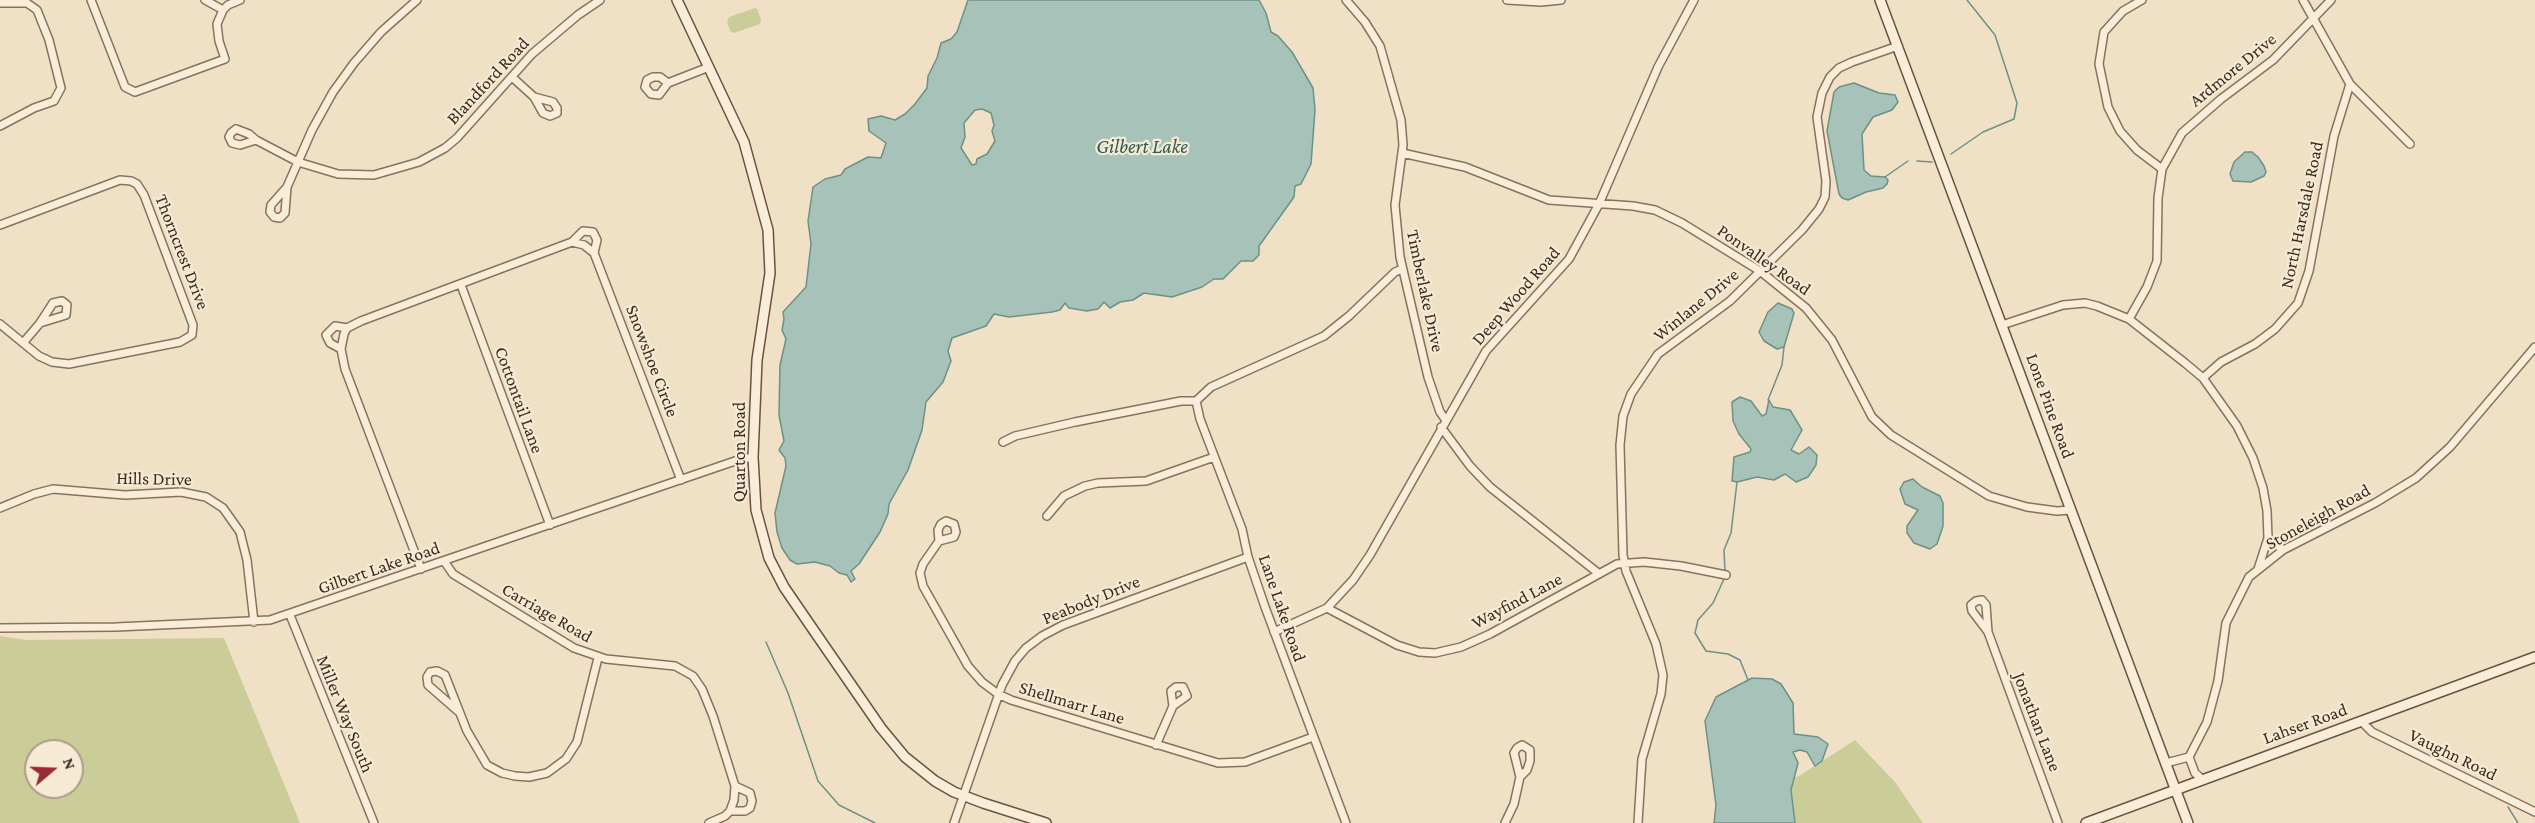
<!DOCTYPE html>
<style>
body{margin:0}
#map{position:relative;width:2535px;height:823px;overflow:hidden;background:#efe0c6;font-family:"Crimson Pro",serif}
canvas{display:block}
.north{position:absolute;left:24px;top:739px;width:60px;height:60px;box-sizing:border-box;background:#f6ead5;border:2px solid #ab9d8c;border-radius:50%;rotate:71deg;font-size:16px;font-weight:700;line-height:24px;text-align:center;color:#3a2a1f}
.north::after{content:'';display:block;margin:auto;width:21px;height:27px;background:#9a2a33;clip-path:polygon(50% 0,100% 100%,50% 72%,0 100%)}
</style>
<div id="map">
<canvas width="2535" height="823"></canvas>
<div class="north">N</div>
</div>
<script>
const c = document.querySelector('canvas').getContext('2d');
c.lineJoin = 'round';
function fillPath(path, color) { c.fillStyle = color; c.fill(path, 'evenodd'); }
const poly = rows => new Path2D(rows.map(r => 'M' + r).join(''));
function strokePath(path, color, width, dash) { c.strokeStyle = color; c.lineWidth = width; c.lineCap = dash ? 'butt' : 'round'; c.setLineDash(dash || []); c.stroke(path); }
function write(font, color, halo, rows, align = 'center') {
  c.font = font + ' "Crimson Pro",serif'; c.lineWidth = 4.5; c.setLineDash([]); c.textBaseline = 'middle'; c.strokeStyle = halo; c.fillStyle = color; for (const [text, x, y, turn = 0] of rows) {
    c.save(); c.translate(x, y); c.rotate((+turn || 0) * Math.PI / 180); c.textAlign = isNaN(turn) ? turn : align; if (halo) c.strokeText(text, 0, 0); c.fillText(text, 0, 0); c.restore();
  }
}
const green = poly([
 [755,8,757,9,761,20,760,24,734,33,730,31,727,21,729,17],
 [0,636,27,640,224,638,300,823,0,823],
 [36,751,72,751,72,787,36,787],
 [1855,740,1895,782,1923,823,1785,823,1773,786,1799,776]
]);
const water = poly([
 [968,0,1259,0,1266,13,1271,32,1278,36,1292,52,1313,88,1315,110,1311,164,1301,184,1295,186,1294,197,1259,246,1259,255,1253,261,1241,261,1223,279,1214,279,1202,287,1172,297,1144,293,1133,300,1120,302,1110,308,1104,302,1098,309,1087,311,1069,308,1065,303,1060,310,1052,312,1009,317,994,314,986,326,952,338,948,351,951,361,943,382,926,402,922,430,908,470,889,504,888,514,880,532,859,564,851,571,855,579,851,582,847,575,839,573,830,566,815,562,797,564,790,560,782,548,777,532,775,513,786,466,785,458,779,450,784,441,779,415,780,365,786,339,782,330,784,319,783,312,806,287,811,244,808,221,813,187,825,179,841,175,845,169,868,157,881,158,886,143,869,131,868,119,881,116,895,120,905,114,915,104,927,88,928,76,937,58,941,43,951,39,957,32,968,0],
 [982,109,991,113,994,125,992,131,995,141,987,154,977,159,976,164,972,165,961,148,965,137,964,123,975,110,982,109],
 [1854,83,1879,93,1895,95,1898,102,1892,110,1873,117,1862,134,1864,170,1871,176,1885,177,1888,180,1887,184,1883,188,1866,192,1848,200,1842,198,1839,194,1827,131,1834,92,1839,87,1854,83],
 [2245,152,2252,152,2258,157,2264,166,2266,172,2264,176,2251,182,2233,181,2230,174,2234,162,2245,152],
 [1778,303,1792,309,1794,313,1784,347,1777,349,1764,341,1759,332,1768,312,1778,303],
 [1740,397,1751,401,1762,416,1766,414,1769,400,1773,407,1790,410,1802,430,1791,450,1799,454,1809,447,1817,455,1816,465,1808,477,1796,482,1785,474,1774,480,1757,477,1737,482,1732,481,1734,457,1750,452,1751,449,1739,434,1733,421,1732,402,1740,397],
 [1913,479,1922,487,1940,496,1943,503,1943,526,1937,544,1930,549,1914,543,1907,533,1907,526,1918,510,1905,504,1900,489,1904,482,1913,479],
 [1752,678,1772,679,1781,684,1793,703,1794,734,1818,737,1828,744,1822,761,1815,766,1807,752,1800,750,1793,752,1798,763,1791,790,1795,823,1714,823,1716,805,1705,721,1716,697,1752,678]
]);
const stream = poly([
 [1951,154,1983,132,2014,119,2017,103,1995,35,1967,0],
 [1917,161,1932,162],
 [1885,177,1908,161],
 [1768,400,1782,365,1784,347],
 [1725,571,1724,550,1731,533,1737,482],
 [1724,579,1713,603,1698,620,1695,633,1706,651,1728,654,1740,660,1748,680],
 [766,642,788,693,818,781,839,805,875,823],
 [2508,807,2518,823]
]);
const street = poly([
 [91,0,125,87,135,92,225,59,219,41,217,24,223,10,228,5,240,0],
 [205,0,223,10],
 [1346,0,1365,22,1380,46,1401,120,1403,145,1395,205,1400,257,1428,377,1440,412,1445,419],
 [1507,0,1541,2,1561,0],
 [2303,0,2350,84,2410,144],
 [0,3,27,3,37,10,49,40,61,88,54,101,34,108,0,126],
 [512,77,534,97,543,113,550,116,557,113,557,108,553,102,534,97],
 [668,83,660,77,653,77,647,80,645,87,651,94,659,95,668,83,709,67],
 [236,129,249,134,256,140,240,145,232,143,229,137,231,133,236,129],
 [256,140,298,162,338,174,374,175,419,162,445,148,457,138,532,54,578,15,600,0],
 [1402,153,1465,167,1549,200,1633,206,1655,210,1682,223,1760,271,1806,308,1832,340,1872,417,1891,435,1989,496,2027,507,2057,511,2071,510],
 [2162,169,2182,133,2221,99,2273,60,2331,0],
 [287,187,312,130,333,92,354,63,381,32,417,0],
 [287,187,285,213,280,218,274,217,270,212,271,205,287,187],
 [0,225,120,180,131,181,137,184,144,195,193,325,192,335,180,342,69,364,52,362,39,356,0,324],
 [572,242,583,231,593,232,597,240,594,253],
 [461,285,550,525],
 [2129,319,2147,287,2157,261,2158,198,2162,169,2137,150,2120,131,2108,107,2099,64,2104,32,2123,11,2142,0],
 [2002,325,2063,305,2085,303,2097,306,2129,319,2185,363,2203,378,2237,426,2253,458,2263,488,2267,511,2268,538,2283,550],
 [23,343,40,323,66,315,67,305,62,301,53,303,40,323],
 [341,349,330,343,326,335,335,326,347,328],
 [2203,378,2221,362,2255,344,2275,329,2298,303,2309,271,2334,136,2350,84],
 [1441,427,1470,466,1490,487,1598,573],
 [1003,442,1015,436,1075,422,1181,401,1196,401],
 [0,508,34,494,53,489,125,495,181,492,206,497,223,508,240,532,247,560,254,622],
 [1047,516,1064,496,1085,486,1098,483,1146,481,1214,457],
 [939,541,938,530,941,524,946,521,954,524,956,532,954,537,939,541,923,564,920,573,923,586,968,666,982,682,998,694,1011,700,1218,763,1245,762,1313,737],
 [444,561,453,574,574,648,606,659,675,666,693,676,702,689,713,716,735,786,734,800,730,811,725,816,709,823],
 [421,569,345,369,341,349,344,334,347,328,361,321,572,242,584,245,594,253,681,480],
 [2258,569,2268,538],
 [1327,608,1397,645,1419,652,1435,653,1461,647,1490,634,1617,564,1644,562,1681,566,1726,575],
 [290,615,374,823],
 [0,628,116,627,270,620,738,460,753,457],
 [1274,632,1327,608,1353,580,1370,555,1486,351,1569,259,1599,204,1658,67,1694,0],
 [1988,632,1986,605,1982,600,1976,601,1971,605,1972,611,1988,632,2058,823],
 [459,712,428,685,427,677,430,672,437,671,445,675,467,731,487,765,502,773,515,776,529,777,547,773,566,759,577,742,598,658],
 [2361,721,2372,732,2535,812],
 [1156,745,1173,706,1187,696,1183,687,1176,687,1171,691,1173,706],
 [2189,757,2195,773,2203,780],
 [2166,763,2189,757,2207,722,2218,681,2226,623,2249,577,2283,550,2375,503,2416,478,2450,447,2535,347],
 [730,811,745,811,750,808,752,801,750,793,735,786],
 [954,823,1002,685,1015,661,1026,648,1042,636,1063,625,1248,557],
 [1346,823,1265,607,1248,557,1242,529,1200,419,1196,401,1211,387,1324,336,1349,316,1395,272,1402,269],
 [1505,823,1514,804,1520,777,1514,753,1517,748,1522,745,1530,750,1530,761,1527,770,1520,777],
 [1638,823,1642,759,1661,694,1663,675,1656,644,1626,571,1623,555,1620,445,1623,416,1631,394,1658,354,1730,301,1802,230,1819,209,1825,197,1826,181,1817,117,1822,93,1830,77,1839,68,1852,62,1898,46]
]);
const secondary = poly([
 [677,0,744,142,768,230,770,273,757,360,753,457,756,510,769,558,784,587,810,625,881,728,905,757,935,781,954,792,983,803,1046,823],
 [1880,0,2188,823],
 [2086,823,2535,657]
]);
const streetNames = [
 ["Ardmore Drive",2233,70,-39],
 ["Blandford Road",488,81,-47],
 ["North Harsdale Road",2302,215,-78],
 ["Thorncrest Drive",182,252,69],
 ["Ponvalley Road",1764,260,35],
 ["Timberlake Drive",1425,291,78],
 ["Deep Wood Road",1516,296,-49],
 ["Winlane Drive",1696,305,-39],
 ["Snowshoe Circle",652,361,69],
 ["Cottontail Lane",519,400,70],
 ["Lone Pine Road",2050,406,70],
 ["Quarton Road",739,452,-90],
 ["Hills Drive",154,479,1],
 ["Stoneleigh Road",2318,517,-29],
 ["Gilbert Lake Road",379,568,-19],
 ["Peabody Drive",1091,600,-22],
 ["Wayfind Lane",1517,601,-28],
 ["Lane Lake Road",1282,608,71],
 ["Carriage Road",547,613,30],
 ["Shellmarr Lane",1072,703,17],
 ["Miller Way South",345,714,68],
 ["Jonathan Lane",2037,722,69],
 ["Lahser Road",2305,724,-20],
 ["Vaughn Road",2453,755,26]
];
const waterNames = [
 ["Gilbert Lake",1142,147]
];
fillPath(green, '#cbcd99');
fillPath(water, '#a7c2b8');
strokePath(water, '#6d9186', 1.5);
strokePath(stream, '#6d9186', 1.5);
strokePath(street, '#8a715b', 10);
strokePath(secondary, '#6c523e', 12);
strokePath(street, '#f9edd9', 7);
strokePath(secondary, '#f9edd9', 9);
write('18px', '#3a2a1f', '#f6ead5', streetNames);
write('italic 20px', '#2e5a54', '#f6ead5', waterNames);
</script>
